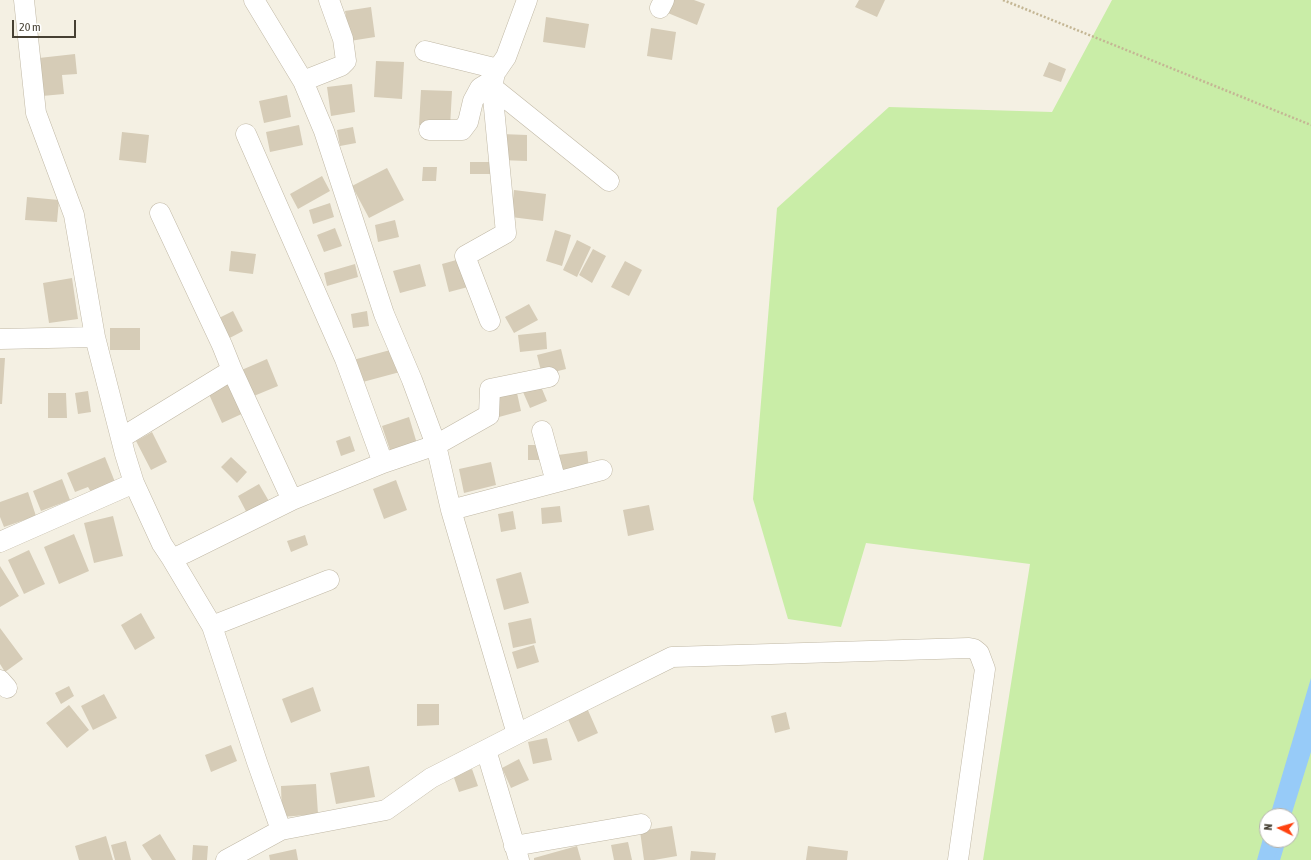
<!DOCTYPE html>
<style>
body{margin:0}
#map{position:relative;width:1311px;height:860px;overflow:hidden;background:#f4f0e3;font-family:"Asap Condensed",sans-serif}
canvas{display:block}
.north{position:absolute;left:1259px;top:808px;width:40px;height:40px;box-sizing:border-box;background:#fff;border:1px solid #b5b3ad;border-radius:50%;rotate:275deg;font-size:11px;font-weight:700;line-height:16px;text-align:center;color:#464033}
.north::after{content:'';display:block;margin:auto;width:14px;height:18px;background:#ff420f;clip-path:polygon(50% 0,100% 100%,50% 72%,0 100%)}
.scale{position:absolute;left:12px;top:20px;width:64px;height:18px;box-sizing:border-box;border:2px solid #464033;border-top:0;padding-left:5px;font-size:12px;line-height:14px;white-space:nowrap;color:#464033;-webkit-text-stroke:3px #fff;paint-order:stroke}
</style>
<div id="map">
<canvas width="1311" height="860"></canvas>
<div class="north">N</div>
<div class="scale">20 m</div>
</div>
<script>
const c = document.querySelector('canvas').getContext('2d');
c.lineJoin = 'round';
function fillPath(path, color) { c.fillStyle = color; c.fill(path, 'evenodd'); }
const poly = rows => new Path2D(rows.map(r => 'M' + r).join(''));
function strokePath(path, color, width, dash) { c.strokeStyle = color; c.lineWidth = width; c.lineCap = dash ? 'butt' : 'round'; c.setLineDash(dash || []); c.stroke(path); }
const green = poly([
 [1112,0,1311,0,1311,860,983,860,1030,564,866,543,841,627,788,619,753,499,777,208,889,107,1052,112],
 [1267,816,1291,816,1291,840,1267,840]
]);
const water = poly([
 [1311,678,1311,752,1291,816,1270,816],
 [1267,824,1267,840,1283,840,1276,860,1257,860]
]);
const stream = poly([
 [1277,860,1283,840]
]);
const building = poly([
 [667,0,694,0,705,4,697,25,663,11],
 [859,0,885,0,877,17,855,7],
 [371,7,375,37,350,41,345,11],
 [546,17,589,24,585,48,543,42],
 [651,28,676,32,672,60,647,56],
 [75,54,77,74,62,75,64,94,42,96,39,58],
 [376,61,404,62,402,99,374,97],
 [1049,62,1066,69,1061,82,1043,76],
 [352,84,355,112,331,116,327,87],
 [421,90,452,91,450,127,419,125],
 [287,95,291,117,264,123,259,101],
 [299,125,303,145,270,152,266,132],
 [353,127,356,143,340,146,337,130],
 [122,132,149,135,146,163,119,160],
 [501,134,527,135,527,161,500,160],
 [470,162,495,162,495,174,470,174],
 [423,167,437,167,436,181,422,181],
 [387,168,404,200,369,218,352,186],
 [322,176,330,191,298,209,290,194],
 [514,190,546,194,543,221,511,217],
 [27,197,59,200,57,222,25,220],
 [330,203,334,217,313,224,309,210],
 [395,220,399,237,378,242,375,225],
 [335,228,342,246,324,252,317,235],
 [555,230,571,235,562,266,546,261],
 [577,240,591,247,577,277,563,270],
 [593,249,606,256,592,283,579,275],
 [231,251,256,254,253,274,229,271],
 [460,259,468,287,449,292,442,264],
 [625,261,642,270,629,296,611,287],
 [355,264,358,277,327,286,324,273],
 [420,264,426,286,400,293,393,271],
 [72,278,78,319,49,323,43,283],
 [529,304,538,320,514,333,505,317],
 [233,311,243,331,224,341,213,321],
 [367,311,369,326,353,328,351,314],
 [110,328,140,328,140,350,110,350],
 [546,332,547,349,520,352,518,335],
 [394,349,400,372,359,383,353,360],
 [561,349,566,369,542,375,537,355],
 [0,358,5,358,2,404,0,404],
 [267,359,278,386,249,398,237,372],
 [231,379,246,412,222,423,207,390],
 [540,384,547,401,530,408,523,392],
 [88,391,91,412,78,414,75,393],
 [48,393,66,393,67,418,48,418],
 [517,393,521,411,499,417,495,398],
 [409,417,418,447,392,456,382,426],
 [152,432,167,462,151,470,136,441],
 [350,436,355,451,341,456,336,441],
 [528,445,542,445,542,460,528,460],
 [587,451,589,469,560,473,558,455],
 [105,457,115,482,91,492,88,487,75,492,67,473],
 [231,457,247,472,237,483,221,467],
 [491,462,496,485,464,493,459,469],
 [62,479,70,500,41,511,33,491],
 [396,480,407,510,384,519,373,489],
 [259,484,270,503,248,515,238,496],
 [28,492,36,516,4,527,0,517,0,502],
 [649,505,654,530,628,536,623,510],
 [560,506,562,522,542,524,541,508],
 [513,511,516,529,501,532,498,514],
 [113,516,123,556,94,563,84,523],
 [74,534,89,571,59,584,44,547],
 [305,535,308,545,291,552,287,541],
 [29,550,45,584,24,594,8,560],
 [0,566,19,596,0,607],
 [521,572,529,603,504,610,496,579],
 [141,613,155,638,135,650,121,625],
 [531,618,536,643,513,648,508,623],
 [0,628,23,659,5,672,0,664],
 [534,645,539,662,517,669,512,652],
 [69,686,74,696,61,704,55,693],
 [313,687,321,711,291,723,282,699],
 [104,694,117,718,93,730,81,706],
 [417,704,439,704,439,725,417,726],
 [69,705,89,730,67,748,46,723],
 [587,708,598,733,578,742,567,717],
 [786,712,790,729,775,733,771,716],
 [547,738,552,760,533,764,528,742],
 [231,745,237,761,211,772,205,755],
 [519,759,529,780,511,788,502,768],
 [369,766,375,797,336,804,330,773],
 [472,769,478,786,459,792,453,775],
 [316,784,318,814,282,817,281,786],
 [672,826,677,856,654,860,644,860,640,831],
 [160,834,176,860,152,860,142,845],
 [106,836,113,860,79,860,75,846],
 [126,841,131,860,115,860,111,845],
 [628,842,632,860,614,860,611,845],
 [193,845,208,846,207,860,192,860],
 [577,846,581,860,534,860,534,858],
 [808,846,848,851,847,860,806,860],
 [296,849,298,860,270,860,269,855],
 [691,851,716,853,715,860,690,860]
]);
const path = poly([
 [1003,0,1311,125]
]);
const minor = poly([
 [24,0,36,113,74,215,95,337],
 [254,0,303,81,324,131,384,314,412,380,436,445,451,510,517,734],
 [660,8,664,0],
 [425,51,498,69],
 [303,81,341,66,346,61,343,39,329,0],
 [492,87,609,181],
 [429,130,462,130,468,122,473,101,480,88,493,80],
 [246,134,345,359,383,463],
 [160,213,222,345,232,370,292,500],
 [490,321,465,256,506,233,492,87,495,73,506,57,527,0],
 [0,339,95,337,125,454,134,483,162,544,172,559,185,553,292,500,383,463,436,445,489,415,490,389,549,377],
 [542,431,556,482],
 [121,438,232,370],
 [451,510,602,470],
 [0,542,134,483],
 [172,559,212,626,257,762,281,830],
 [212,626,329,580],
 [0,680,7,688],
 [486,750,519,860],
 [514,846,641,824],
 [226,860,281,830,386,810,431,778,517,734,672,657,969,648,974,649,979,653,985,669,958,860]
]);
fillPath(green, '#c9eda7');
fillPath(water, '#97cbf8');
strokePath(stream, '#97cbf8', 6);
fillPath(building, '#d6ccb7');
strokePath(minor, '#c0b8a5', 21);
strokePath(path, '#c4b694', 2.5, [2, 2]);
strokePath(minor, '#fff', 20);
</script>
